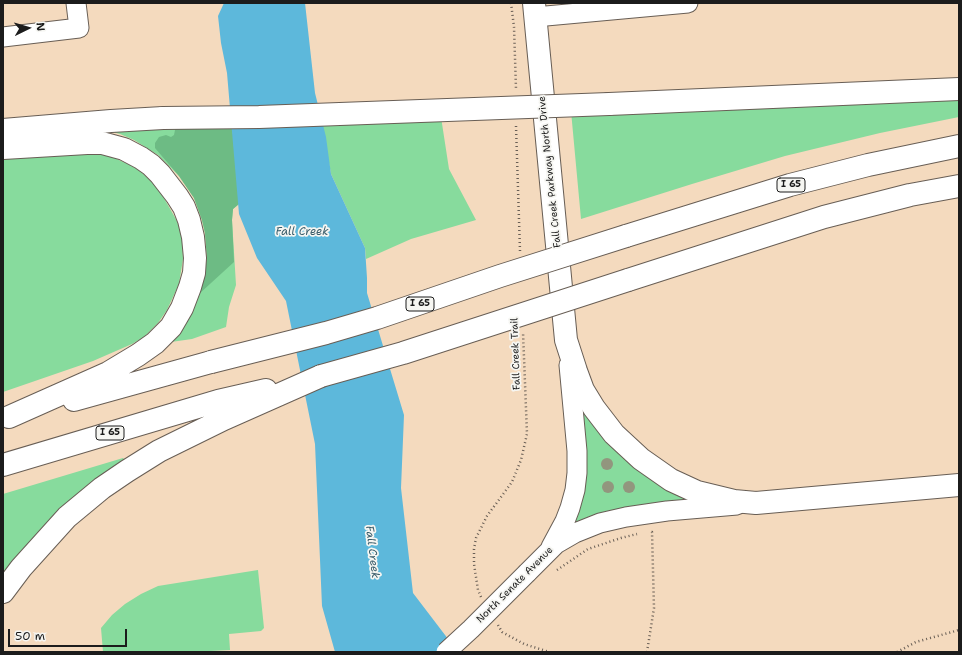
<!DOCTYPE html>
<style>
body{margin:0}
#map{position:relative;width:962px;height:655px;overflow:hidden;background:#f4dabe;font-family:"Shantell Sans",sans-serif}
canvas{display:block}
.frame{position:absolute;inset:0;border:4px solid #1c1c1c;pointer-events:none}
.north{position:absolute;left:8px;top:8px;width:40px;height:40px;-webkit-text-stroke:3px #f6f6f2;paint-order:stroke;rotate:85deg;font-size:11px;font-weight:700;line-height:16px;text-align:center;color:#1c1c1c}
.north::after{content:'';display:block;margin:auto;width:14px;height:18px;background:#1c1c1c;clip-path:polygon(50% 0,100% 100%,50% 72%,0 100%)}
.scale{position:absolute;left:8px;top:629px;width:119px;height:18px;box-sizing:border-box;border:2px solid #1c1c1c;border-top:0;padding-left:5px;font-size:12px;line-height:14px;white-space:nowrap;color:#1c1c1c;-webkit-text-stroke:3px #f6f6f2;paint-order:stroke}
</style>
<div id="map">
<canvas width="962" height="655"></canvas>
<div class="frame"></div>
<div class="north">N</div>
<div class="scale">50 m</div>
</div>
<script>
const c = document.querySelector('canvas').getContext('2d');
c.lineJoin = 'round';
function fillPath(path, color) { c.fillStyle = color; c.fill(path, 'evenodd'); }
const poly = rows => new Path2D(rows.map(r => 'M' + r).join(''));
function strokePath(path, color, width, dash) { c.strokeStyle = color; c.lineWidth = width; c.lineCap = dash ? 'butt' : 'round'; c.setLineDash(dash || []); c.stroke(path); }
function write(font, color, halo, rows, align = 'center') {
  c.font = font + ' "Shantell Sans",sans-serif'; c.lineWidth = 3.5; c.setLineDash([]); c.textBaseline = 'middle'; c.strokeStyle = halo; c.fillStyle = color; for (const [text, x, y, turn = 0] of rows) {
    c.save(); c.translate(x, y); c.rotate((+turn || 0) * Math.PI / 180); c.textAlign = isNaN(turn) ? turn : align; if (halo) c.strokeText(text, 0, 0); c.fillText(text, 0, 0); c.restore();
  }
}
const green = poly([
 [959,97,959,117,880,133,785,156,692,184,581,219,571,111],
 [441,117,449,169,476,220,411,239,366,259,365,248,331,174,321,119],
 [176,125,239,204,233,209,232,220,236,285,229,307,226,327,192,339,171,342,186,323,193,311,203,283,207,258,205,233,202,220,194,198,179,176,158,155,134,140,120,134,101,129],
 [86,152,100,153,110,156,130,165,140,171,152,182,160,191,177,221,182,235,183,259,179,284,167,310,158,323,144,337,132,344,93,361,3,392,3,159],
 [581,402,692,501,659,502,626,508,570,527],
 [123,458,125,460,3,579,3,494],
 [258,570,264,628,261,631,229,634,230,650,191,652,103,652,101,628,112,615,125,604,141,594,158,586]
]);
const forest = poly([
 [232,123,239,204,233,209,232,220,234,262,199,294,203,283,207,258,205,233,202,220,194,198,179,176,155,148,155,143,159,137,166,135,171,137,174,135,176,125]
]);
const water = poly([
 [224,3,305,3,315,93,326,137,331,174,365,248,367,278,367,293,404,415,401,488,413,593,458,652,335,652,322,606,315,444,286,301,257,258,239,214,227,73,221,43,218,16]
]);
const path = poly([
 [511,3,514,27,516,89],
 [516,126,520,251],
 [557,570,588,549,621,538,637,534],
 [481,597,478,590,474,564,474,549,476,538,487,516,512,482,521,460,527,434,523,332],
 [498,625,502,632,524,644,549,652],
 [647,652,654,608,652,532,650,532],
 [897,652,916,642,959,630]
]);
const minor = poly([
 [535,17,688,3],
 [3,37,79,28,76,3],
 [551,547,565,521,570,508,575,490,577,473,577,451,569,365],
 [527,573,556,544,575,533,600,523,626,517,667,511,737,505]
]);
const secondary = poly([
 [534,3,566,340,576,371,583,390,594,408,614,434,641,459,671,480,697,492,734,501,756,503,959,485]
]);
const motorway = poly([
 [609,104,959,89],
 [3,130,111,121,163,118],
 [3,148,87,143,102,143,124,149,141,158,151,165,160,174,177,196,184,207,189,220,193,237,195,258,194,273,190,287,182,308,171,327,155,343,138,355,108,373,9,417],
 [626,236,790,185,868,165,959,146],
 [628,280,824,217,910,195,959,186],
 [74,400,211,362],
 [3,465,218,401,266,390],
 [3,592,21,568,67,517,102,488,127,471,159,451,224,419,321,376]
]);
const minorBridge = poly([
 [446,652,471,629,527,573]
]);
const motorwayBridge = poly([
 [163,118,259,117,609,104],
 [211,362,326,333,377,318,500,276,626,236],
 [321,376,403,353,628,280]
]);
const trees = [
 [607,464],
 [608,487],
 [629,487]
];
const shields = [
 [791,185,28],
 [420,304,28],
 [110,433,28]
];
const shieldNames = [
 ["I 65",791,185],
 ["I 65",420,304],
 ["I 65",110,433]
];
const streetNames = [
 ["Fall Creek Parkway North Drive",550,172,-96],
 ["Fall Creek Trail",516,354,-92],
 ["North Senate Avenue",515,585,-45]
];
const waterNames = [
 ["Fall Creek",302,232],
 ["Fall Creek",372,552,83]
];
fillPath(green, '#87db9d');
fillPath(forest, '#6dbb84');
fillPath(water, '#5db8db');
strokePath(minor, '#685e55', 21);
strokePath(secondary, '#685e55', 24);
strokePath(motorway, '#685e55', 24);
strokePath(path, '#685e55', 2.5, [1, 3]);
strokePath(minor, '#fff', 19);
strokePath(secondary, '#fff', 22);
strokePath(motorway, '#fff', 22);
strokePath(minorBridge, '#685e55', 21, []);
strokePath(motorwayBridge, '#685e55', 24, []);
strokePath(minorBridge, '#fff', 19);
strokePath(motorwayBridge, '#fff', 22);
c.fillStyle = '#92967e';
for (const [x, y] of trees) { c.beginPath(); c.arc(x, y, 6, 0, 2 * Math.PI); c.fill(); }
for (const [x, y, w] of shields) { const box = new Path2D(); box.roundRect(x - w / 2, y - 7, w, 14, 3); c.fillStyle = '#f6f6f2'; c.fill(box); strokePath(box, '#1c1c1c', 1); }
write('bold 9px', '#1c1c1c', null, shieldNames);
write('10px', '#1c1c1c', '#f6f6f2', streetNames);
write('italic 11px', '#365a68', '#f6f6f2', waterNames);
</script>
